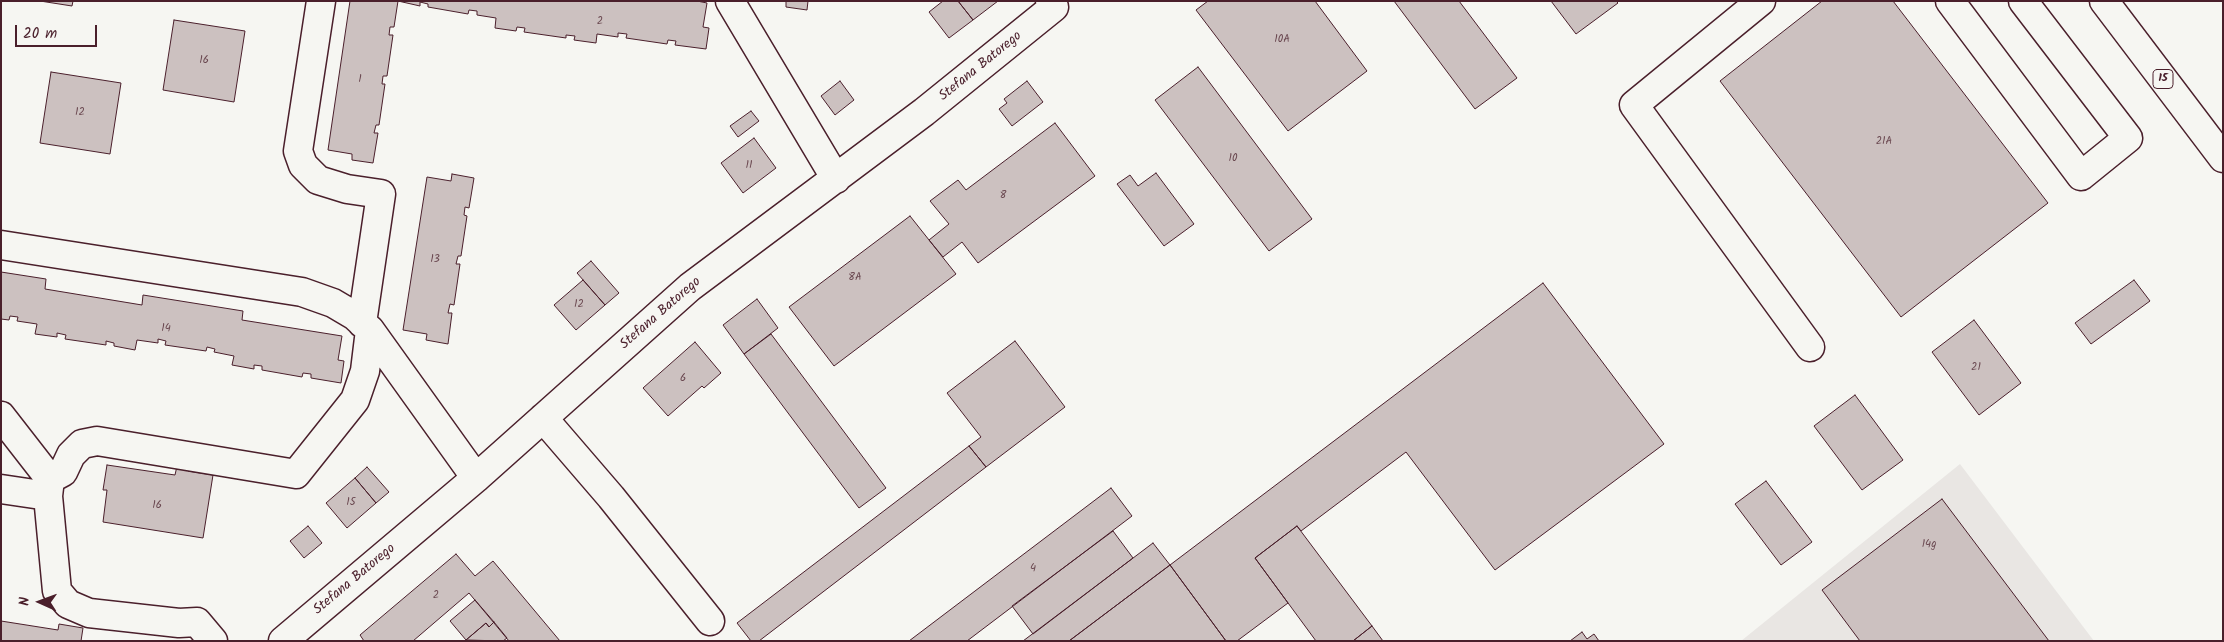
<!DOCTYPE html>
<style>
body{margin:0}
#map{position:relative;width:2224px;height:642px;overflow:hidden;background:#f6f6f2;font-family:Kalam,sans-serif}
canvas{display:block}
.frame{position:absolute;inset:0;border:2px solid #4a1f2b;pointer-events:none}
.north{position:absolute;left:15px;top:577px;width:50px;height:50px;-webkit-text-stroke:4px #f6f6f2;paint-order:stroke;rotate:272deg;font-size:14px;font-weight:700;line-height:20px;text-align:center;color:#4a1f2b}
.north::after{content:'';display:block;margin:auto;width:18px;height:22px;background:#4a1f2b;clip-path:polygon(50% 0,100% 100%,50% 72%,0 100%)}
.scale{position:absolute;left:15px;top:25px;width:82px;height:22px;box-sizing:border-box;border:2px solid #4a1f2b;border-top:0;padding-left:6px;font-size:15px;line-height:18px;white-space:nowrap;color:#4a1f2b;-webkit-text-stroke:4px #f6f6f2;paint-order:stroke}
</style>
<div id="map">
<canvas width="2224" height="642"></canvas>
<div class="frame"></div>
<div class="north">N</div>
<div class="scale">20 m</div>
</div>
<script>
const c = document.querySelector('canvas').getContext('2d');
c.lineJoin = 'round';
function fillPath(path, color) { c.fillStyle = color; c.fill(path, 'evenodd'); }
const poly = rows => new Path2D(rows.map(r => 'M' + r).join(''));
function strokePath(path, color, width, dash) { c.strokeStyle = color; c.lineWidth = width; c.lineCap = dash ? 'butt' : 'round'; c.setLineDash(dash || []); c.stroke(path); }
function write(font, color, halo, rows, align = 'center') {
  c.font = font + ' Kalam,sans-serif'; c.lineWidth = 4; c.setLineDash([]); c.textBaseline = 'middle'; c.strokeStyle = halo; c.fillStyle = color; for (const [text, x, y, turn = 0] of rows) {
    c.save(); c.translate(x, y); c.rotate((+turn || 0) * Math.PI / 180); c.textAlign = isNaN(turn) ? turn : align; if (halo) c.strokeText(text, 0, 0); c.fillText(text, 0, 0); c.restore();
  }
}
const built = poly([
 [1960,464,2094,641,1741,641]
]);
const building = poly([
 [40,1,73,1,72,6,40,1],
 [350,1,398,1,394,27,390,27,389,35,393,35,387,76,383,76,382,84,385,84,379,125,376,125,374,133,378,133,373,163,352,160,352,154,328,150,350,1],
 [398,1,697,1,707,3,703,27,709,28,706,49,675,45,676,41,668,40,667,44,626,38,627,34,618,33,618,37,597,34,596,43,574,40,575,36,566,35,566,38,524,32,525,28,517,27,516,31,495,28,496,18,477,15,477,11,469,10,468,14,428,7,428,4,420,2,420,6,398,1],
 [786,1,808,1,807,10,786,7,786,1],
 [943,1,958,1,973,20,949,38,929,12,943,1],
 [958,1,998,1,973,20,958,1],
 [1208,1,1315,1,1367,71,1288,131,1196,10,1208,1],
 [1394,1,1459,1,1517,78,1475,109,1394,1],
 [1551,1,1616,1,1618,3,1576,34,1551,1],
 [1822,1,1893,1,2048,203,1901,317,1720,81,1822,1],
 [174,20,245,31,234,102,163,90,174,20],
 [1198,67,1312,219,1269,251,1155,100,1198,67],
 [51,72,121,83,110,154,40,143,51,72],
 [840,81,854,100,835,115,821,96,840,81],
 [1027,81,1043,102,1012,126,999,109,1007,103,1004,99,1027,81],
 [751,111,759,121,738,137,730,126,751,111],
 [1055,123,1095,176,978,263,962,242,943,257,929,240,949,224,930,201,958,180,966,190,1055,123],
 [754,138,776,168,743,193,721,163,754,138],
 [1156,173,1194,224,1164,246,1117,184,1130,175,1138,186,1156,173],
 [452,174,474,178,469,208,465,207,464,215,467,216,461,256,458,256,456,264,460,264,454,305,450,304,448,313,452,313,448,344,426,340,427,334,403,330,427,177,451,181,452,174],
 [910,216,956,274,834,366,789,307,910,216],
 [591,261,619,293,605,305,577,273,591,261],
 [1,272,46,279,45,289,142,305,143,295,243,311,242,320,342,336,338,360,344,361,341,383,311,378,311,374,303,373,302,377,262,370,262,366,254,365,254,369,232,365,234,356,214,352,215,349,207,347,206,351,165,345,166,341,158,339,158,343,137,340,135,350,114,346,114,343,106,341,106,345,65,339,66,335,57,333,57,337,35,334,37,324,17,321,18,317,10,316,9,320,1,319,1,272],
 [583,280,605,305,576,330,554,305,583,280],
 [2134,280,2150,301,2091,344,2075,323,2134,280],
 [1543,283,1664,444,1495,570,1406,452,1301,531,1297,526,1255,558,1288,603,1237,641,1226,641,1170,565,1543,283],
 [757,299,778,328,744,354,723,325,757,299],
 [1974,320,2021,383,1979,415,1932,352,1974,320],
 [771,334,886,488,859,508,744,354,771,334],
 [1015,341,1065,407,986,467,969,446,981,437,947,393,1015,341],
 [695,342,721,373,704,388,702,386,668,416,643,388,695,342],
 [1855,395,1903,460,1862,490,1814,426,1855,395],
 [969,446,986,467,759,641,751,641,737,623,969,446],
 [107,465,175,475,177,466,188,468,188,471,213,475,203,538,103,522,107,490,103,490,107,465],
 [367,467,389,492,376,503,355,478,367,467],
 [355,478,376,503,347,528,326,503,355,478],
 [1766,481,1812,542,1781,565,1735,504,1766,481],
 [1111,488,1132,516,967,641,909,641,1111,488],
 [1942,499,2049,641,1860,641,1822,590,1942,499],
 [308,526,322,543,304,558,290,541,308,526],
 [1297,526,1372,626,1353,641,1316,641,1255,558,1297,526],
 [1113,531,1133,558,1033,634,1012,606,1113,531],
 [1153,543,1170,565,1069,641,1023,641,1153,543],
 [456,554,475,576,493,561,560,641,509,641,469,593,413,641,364,641,360,635,456,554],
 [1170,565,1226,641,1069,641,1170,565],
 [475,600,494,622,489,627,486,623,466,640,450,621,475,600],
 [1,621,58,630,59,624,83,628,81,641,1,641,1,621],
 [494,622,507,638,503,641,466,640,486,623,489,627,494,622],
 [1372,626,1383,641,1353,641,1372,626],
 [1582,632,1587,639,1594,634,1599,641,1570,641,1582,632]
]);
const minor = poly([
 [321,1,298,151,303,165,318,180,347,189,381,194,362,323],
 [730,1,836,179],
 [1761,1,1634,105,1810,347],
 [1950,1,2081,176,2128,138,2023,1],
 [1,245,302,292,333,303,355,316,370,330,476,478],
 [1,416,50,479,48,496,1,489],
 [543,418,611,497,710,621],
 [50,479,63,472,71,455,82,444,97,441,296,474,355,400,365,371,370,330],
 [48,496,57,591,68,604,89,613,179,623,197,622,213,641],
 [283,641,476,478,690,287,924,112,1054,7,1050,1]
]);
const major = poly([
 [2104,1,2223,158]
]);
const numberNames = [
 ["2",600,22],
 ["10A",1282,40],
 ["16",204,61],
 ["1",360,80],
 ["12",80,113],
 ["21A",1884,142],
 ["10",1233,159],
 ["11",749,166],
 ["8",1003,196],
 ["13",435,260],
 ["8A",855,278],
 ["12",579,305],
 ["14",166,329],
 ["21",1976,368],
 ["6",683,379],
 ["15",351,503],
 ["16",157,506],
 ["14g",1929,545],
 ["4",1033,569],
 ["2",436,596]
];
const shields = [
 [2163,79,20]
];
const shieldNames = [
 ["15",2163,79]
];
const streetNames = [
 ["Stefana Batorego",981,67,-39],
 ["Stefana Batorego",661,314,-41],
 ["Stefana Batorego",355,580,-40]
];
fillPath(built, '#e9e6e3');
fillPath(building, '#ccc1c0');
strokePath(building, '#4a1f2b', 1);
strokePath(minor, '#4a1f2b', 31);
strokePath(major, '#4a1f2b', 31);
strokePath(minor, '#f6f6f2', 28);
strokePath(major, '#f6f6f2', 28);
write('11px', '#6a4850', null, numberNames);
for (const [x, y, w] of shields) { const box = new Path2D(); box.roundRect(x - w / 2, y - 9.5, w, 19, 4); c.fillStyle = '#f6f6f2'; c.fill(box); strokePath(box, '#4a1f2b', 1); }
write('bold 12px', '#4a1f2b', null, shieldNames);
write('14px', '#4a1f2b', '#f6f6f2', streetNames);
</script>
